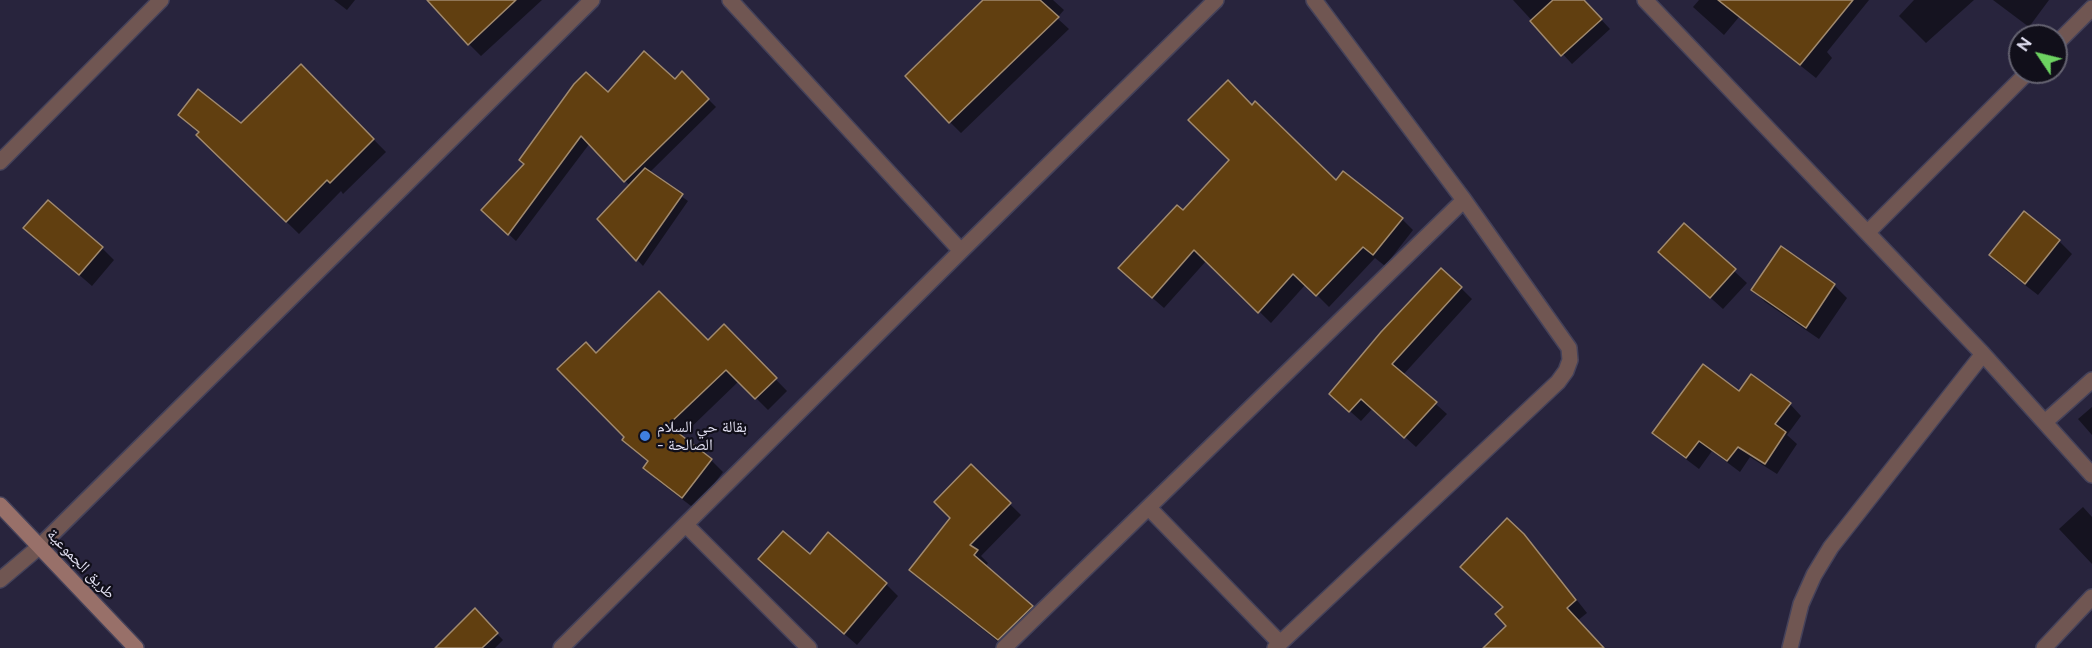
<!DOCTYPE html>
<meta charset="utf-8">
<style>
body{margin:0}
#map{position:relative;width:2092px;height:648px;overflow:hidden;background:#28243d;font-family:Raleway,sans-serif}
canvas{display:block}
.north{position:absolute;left:2008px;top:24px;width:60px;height:60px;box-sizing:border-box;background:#110f1a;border:2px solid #646270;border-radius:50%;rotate:305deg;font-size:16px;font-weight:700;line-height:24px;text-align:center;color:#e0def0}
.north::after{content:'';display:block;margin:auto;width:21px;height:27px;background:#6dd361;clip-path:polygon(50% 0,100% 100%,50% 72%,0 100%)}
</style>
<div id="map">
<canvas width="2092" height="648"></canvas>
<div class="north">N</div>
</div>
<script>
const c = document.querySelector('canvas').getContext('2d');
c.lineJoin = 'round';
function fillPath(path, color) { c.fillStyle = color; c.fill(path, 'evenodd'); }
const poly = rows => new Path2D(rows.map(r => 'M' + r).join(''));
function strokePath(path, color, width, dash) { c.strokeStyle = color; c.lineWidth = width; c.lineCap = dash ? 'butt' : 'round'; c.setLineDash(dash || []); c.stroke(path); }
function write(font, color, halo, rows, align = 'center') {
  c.font = font + ' Raleway,"Noto Naskh Arabic",sans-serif'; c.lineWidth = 4.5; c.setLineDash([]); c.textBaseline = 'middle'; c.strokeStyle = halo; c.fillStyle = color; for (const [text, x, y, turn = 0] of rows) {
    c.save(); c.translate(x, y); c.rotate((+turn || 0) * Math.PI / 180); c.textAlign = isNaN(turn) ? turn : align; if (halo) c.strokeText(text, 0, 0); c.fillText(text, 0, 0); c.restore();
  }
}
const shadow = poly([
 [334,0,355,0,347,10],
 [441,0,542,0,481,56,469,44],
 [985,0,1053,0,1064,10,1057,18,1069,29,961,133,950,122],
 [1513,0,1583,0,1610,29,1572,64],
 [1699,0,1869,0,1827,52,1832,58,1816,78,1739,17,1724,35,1693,7],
 [1914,0,1974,0,1926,43,1899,16],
 [1993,0,2049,0,2029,27],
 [301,66,386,152,343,194,341,191,299,234,210,147,199,133,180,115,241,125],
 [682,73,716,107,649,173,688,201,643,266,599,219,630,186,590,143,516,241,483,210,608,94,675,81],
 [1252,107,1336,183,1402,219,1413,230,1385,266,1375,258,1329,307,1306,284,1271,323,1207,260,1164,308,1131,279,1183,213,1231,160],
 [2024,213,2059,241,2072,254,2038,295,2003,268,1991,255],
 [1684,225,1747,283,1723,309,1673,264],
 [25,228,102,248,114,260,92,286],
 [1781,249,1834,285,1847,298,1819,339,1765,302,1753,290],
 [1461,288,1472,299,1403,375,1447,414,1416,447,1373,408,1361,421,1342,404],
 [724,326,787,391,768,410,739,381,681,437,711,460,723,472,695,509,657,480,645,468,649,462,624,440,626,437,596,355,708,342],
 [1790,404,1801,416,1787,435,1797,444,1777,474,1750,457,1740,472,1712,451,1699,469,1666,444,1654,432],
 [2092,407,2092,435,2078,419],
 [971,466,1021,515,981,556,988,563,985,567,1038,614,1006,648,922,581,911,570,952,518],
 [2083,507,2092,517,2092,564,2059,529],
 [1507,520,1536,548,1587,613,1577,621,1603,648,1526,648,1505,608],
 [810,556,886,584,898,596,857,645,773,571],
 [475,611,503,640,495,648,465,648]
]);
const building = poly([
 [427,0,516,0,468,45,427,0],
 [983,0,1040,0,1059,17,949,123,905,76,983,0],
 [1553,0,1584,0,1602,19,1561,56,1530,21,1553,0],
 [1718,0,1853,0,1800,65,1718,0],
 [644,51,675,79,682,71,709,99,624,182,581,136,508,235,481,210,524,164,519,160,574,84,586,72,608,92,644,51],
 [301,64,374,139,330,183,327,180,286,222,196,135,199,132,178,115,198,89,241,123,301,64],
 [1228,80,1252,105,1255,101,1336,180,1343,171,1403,218,1373,255,1363,247,1316,296,1293,274,1258,313,1194,250,1152,298,1118,268,1177,205,1183,210,1229,160,1188,120,1228,80],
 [645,168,683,194,636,261,597,219,645,168],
 [48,200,103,247,79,275,23,228,48,200],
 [2024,211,2060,240,2025,284,1989,255,2024,211],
 [1684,223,1736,269,1710,298,1658,252,1684,223],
 [1781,246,1835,284,1806,328,1751,290,1781,246],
 [1441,268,1462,287,1392,364,1437,402,1404,438,1361,399,1349,412,1329,394,1381,332,1441,268],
 [659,291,708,340,724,324,777,378,755,399,726,370,668,425,712,459,682,498,643,468,648,461,622,440,624,437,557,369,586,342,596,353,659,291],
 [1703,364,1739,391,1751,374,1791,403,1775,424,1786,432,1765,464,1738,447,1727,461,1699,441,1686,458,1652,433,1703,364],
 [971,464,1011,503,970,545,978,550,974,555,1033,606,998,640,909,570,950,518,934,502,971,464],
 [1507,518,1524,534,1576,600,1567,608,1604,648,1483,648,1506,626,1495,614,1503,607,1460,567,1507,518],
 [783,531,810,554,828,532,887,583,844,634,758,559,783,531],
 [475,608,498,633,482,648,435,648,475,608]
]);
const minor = poly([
 [730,0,961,251],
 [1645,0,1983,354,2092,475],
 [2056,44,2092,8],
 [0,162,161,0],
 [1868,232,2028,72],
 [2045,422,2092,380],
 [1149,508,1280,643],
 [686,525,809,648],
 [0,580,39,547,592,0],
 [561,648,961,251,1216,0],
 [1004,648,1464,200],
 [1275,648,1558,382,1566,371,1570,360,1569,348,1464,200,1314,0],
 [1790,648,1801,604,1814,575,1831,547,1983,354],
 [2044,648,2092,597]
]);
const secondary = poly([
 [0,505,136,648]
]);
const markers = [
 [645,436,6,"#3f7fe0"]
];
const poiNames = [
 ["بقالة حي السلام",657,427],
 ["- الصالحة",657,445]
];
const streetNames = [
 ["طريق الجموعية",81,564,46]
];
fillPath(shadow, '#0007');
fillPath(building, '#613f10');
strokePath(building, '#a18a6f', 1.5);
strokePath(minor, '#45425a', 18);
strokePath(secondary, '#45425a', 18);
strokePath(minor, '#705652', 15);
strokePath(secondary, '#987069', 15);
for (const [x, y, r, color] of markers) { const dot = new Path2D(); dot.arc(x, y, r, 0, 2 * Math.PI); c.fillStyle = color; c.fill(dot); strokePath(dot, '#110f1a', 2); }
write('16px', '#e0def0', '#110f1a', poiNames, 'left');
write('16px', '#e0def0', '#110f1a', streetNames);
</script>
